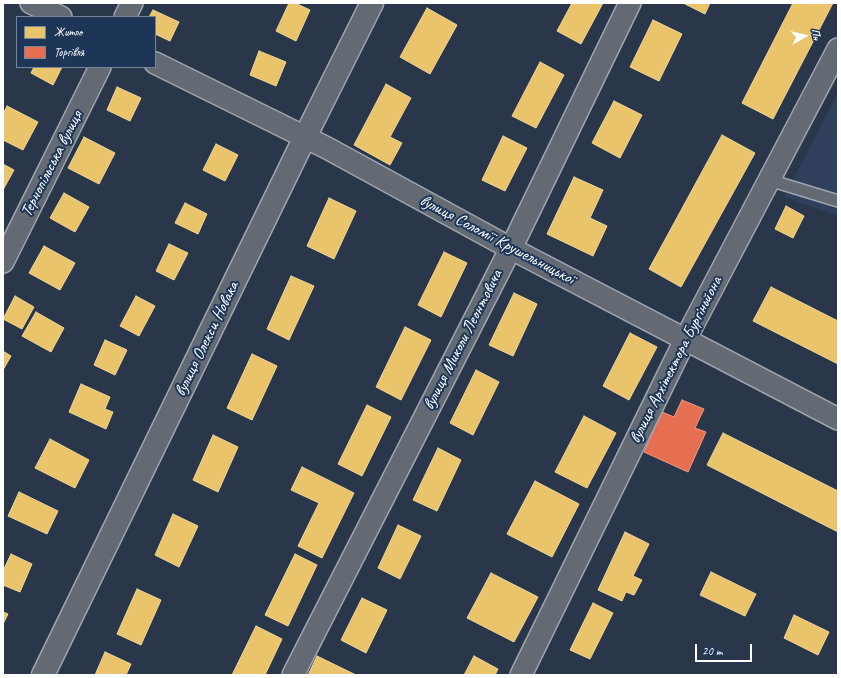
<!DOCTYPE html>
<meta charset="utf-8">
<style>
body{margin:0}
#map{position:relative;width:841px;height:678px;overflow:hidden;background:#2a374a;font-family:Caveat,sans-serif}
canvas{display:block}
.frame{position:absolute;inset:0;border:4px solid #fff;pointer-events:none}
.legend{position:absolute;left:16px;top:16px;width:140px;height:52px;box-sizing:border-box;background:#1d3557;border:1px solid #77869a;margin:0;padding:5px 7px;list-style:none;font-size:12px;color:#fff}
.legend li{display:flex;align-items:center;gap:8px;height:20px}
.legend b{width:20px;border:1px solid #77869a}
.north{position:absolute;left:785px;top:16px;width:40px;height:40px;-webkit-text-stroke:3px #1d3557;paint-order:stroke;rotate:82deg;font-size:11px;font-weight:700;line-height:16px;text-align:center;color:#fff}
.north::after{content:'';display:block;margin:auto;width:14px;height:18px;background:#fff;clip-path:polygon(50% 0,100% 100%,50% 72%,0 100%)}
.scale{position:absolute;left:695px;top:644px;width:57px;height:18px;box-sizing:border-box;border:2px solid #fff;border-top:0;padding-left:5px;font-size:12px;line-height:14px;white-space:nowrap;color:#fff;-webkit-text-stroke:3px #1d3557;paint-order:stroke}
</style>
<div id="map">
<canvas width="841" height="678"></canvas>
<div class="frame"></div>
<ul class="legend">
<li><b style="height:11px;background:#e9c46a"></b>Житло</li>
<li><b style="height:11px;background:#e76f51"></b>Торгівля</li>
</ul>
<div class="north">Пн</div>
<div class="scale">20 m</div>
</div>
<script>
const c = document.querySelector('canvas').getContext('2d');
c.lineJoin = 'round';
function fillPath(path, color) { c.fillStyle = color; c.fill(path, 'evenodd'); }
const poly = rows => new Path2D(rows.map(r => 'M' + r).join(''));
function strokePath(path, color, width, dash) { c.strokeStyle = color; c.lineWidth = width; c.lineCap = dash ? 'butt' : 'round'; c.setLineDash(dash || []); c.stroke(path); }
function write(font, color, halo, rows, align = 'center') {
  c.font = font + ' Caveat,sans-serif'; c.lineWidth = 4; c.setLineDash([]); c.textBaseline = 'middle'; c.strokeStyle = halo; c.fillStyle = color; for (const [text, x, y, turn = 0] of rows) {
    c.save(); c.translate(x, y); c.rotate((+turn || 0) * Math.PI / 180); c.textAlign = isNaN(turn) ? turn : align; if (halo) c.strokeText(text, 0, 0); c.fillText(text, 0, 0); c.restore();
  }
}
const built = poly([
 [838,93,838,216,784,197]
]);
const homes = poly([
 [289,3,295,3,310,10,296,41,276,31,289,3],
 [572,3,603,3,581,44,557,31,572,3],
 [683,3,710,3,705,14,683,3],
 [793,3,833,3,773,119,742,103,793,3],
 [427,8,457,25,430,74,400,57,427,8],
 [153,10,179,22,170,41,155,34,155,17,149,17,153,10],
 [653,20,682,34,659,81,630,67,653,20],
 [259,51,286,62,276,86,250,75,259,51],
 [540,62,564,75,536,128,512,116,540,62],
 [34,67,62,67,53,85,31,73,34,67],
 [386,84,411,98,390,137,402,143,390,165,354,145,386,84],
 [117,87,141,98,130,121,107,110,117,87],
 [614,101,642,115,620,158,592,143,614,101],
 [7,106,38,122,23,150,3,140,3,114,7,106],
 [722,135,755,153,681,287,649,269,722,135],
 [503,136,527,148,505,191,482,180,503,136],
 [84,137,115,153,99,184,68,168,84,137],
 [216,144,238,155,225,181,203,170,216,144],
 [3,164,14,170,3,190,3,164],
 [574,177,603,190,590,218,607,226,593,256,547,234,574,177],
 [64,193,89,207,75,232,50,218,64,193],
 [329,198,356,211,334,259,307,246,329,198],
 [185,203,207,214,198,234,175,223,185,203],
 [786,206,804,216,793,238,775,229,786,206],
 [169,244,188,253,174,280,156,271,169,244],
 [44,246,75,263,60,290,29,273,44,246],
 [444,252,467,263,441,317,418,305,444,252],
 [291,276,314,286,289,340,267,329,291,276],
 [771,287,838,321,838,364,753,321,771,287],
 [514,293,537,304,513,356,489,345,514,293],
 [15,296,34,307,22,329,3,319,15,296],
 [136,296,155,306,139,336,120,326,136,296],
 [36,312,64,328,51,352,22,336,36,312],
 [405,327,431,340,401,400,376,387,405,327],
 [630,333,657,347,629,400,603,386,630,333],
 [105,340,127,350,115,375,94,365,105,340],
 [3,351,11,356,3,370,3,351],
 [252,354,277,366,252,420,227,408,252,354],
 [476,370,499,382,473,435,450,423,476,370],
 [81,384,110,397,105,409,113,412,106,429,69,412,81,384],
 [367,405,391,417,362,476,338,464,367,405],
 [584,416,616,433,587,488,555,472,584,416],
 [723,433,838,491,838,532,707,465,723,433],
 [213,435,238,447,218,492,193,480,213,435],
 [50,439,89,460,75,488,35,468,50,439],
 [438,448,461,460,437,511,413,500,438,448],
 [302,467,354,493,322,558,298,546,319,503,291,490,302,467],
 [535,481,579,504,552,557,507,534,535,481],
 [19,492,58,511,47,534,8,516,19,492],
 [173,514,198,526,179,567,155,555,173,514],
 [398,525,421,536,400,579,378,568,398,525],
 [625,532,649,544,633,576,642,580,634,595,626,592,622,601,598,590,625,532],
 [11,554,32,564,20,592,3,585,3,571,11,554],
 [295,554,317,565,288,626,265,615,295,554],
 [711,572,756,594,745,616,700,595,711,572],
 [491,573,538,597,514,642,467,618,491,573],
 [137,589,161,600,141,645,117,634,137,589],
 [362,598,387,610,366,653,341,640,362,598],
 [593,603,613,613,590,659,570,650,593,603],
 [3,612,8,614,3,624,3,612],
 [794,615,829,632,818,655,784,638,794,615],
 [256,626,282,639,265,675,232,675,256,626],
 [105,652,131,664,126,675,95,675,105,652],
 [317,656,356,675,308,675,317,656],
 [474,656,498,669,495,675,464,675,474,656]
]);
const shops = poly([
 [682,400,704,409,695,428,706,432,688,472,644,452,662,412,674,417,682,400]
]);
const service = poly([
 [769,180,838,201]
]);
const minor = poly([
 [31,3,61,17],
 [125,17,132,3],
 [155,63,327,148,510,248,838,419],
 [3,262,100,67],
 [293,675,518,234,630,3],
 [521,675,685,340,838,49]
]);
const secondary = poly([
 [43,675,305,137,372,3]
]);
const streetNames = [
 ["Тернопільська вулиця",52,164,-63],
 ["вулиця Соломії Крушельницької",497,240,28],
 ["вулиця Олекси Новака",207,339,-64],
 ["вулиця Миколи Леонтовича",463,340,-63],
 ["вулиця Архітектора Бургіньйона",676,360,-63]
];
fillPath(built, '#30405c');
fillPath(homes, '#e9c46a');
strokePath(homes, '#f0d697', 1);
fillPath(shops, '#e76f51');
strokePath(shops, '#ee9a85', 1);
strokePath(service, '#9fa5ae', 14);
strokePath(minor, '#9fa5ae', 24);
strokePath(secondary, '#9fa5ae', 25);
strokePath(service, '#636a74', 11);
strokePath(minor, '#636a74', 21);
strokePath(secondary, '#636a74', 22);
write('17px', '#fff', '#1d3557', streetNames);
</script>
